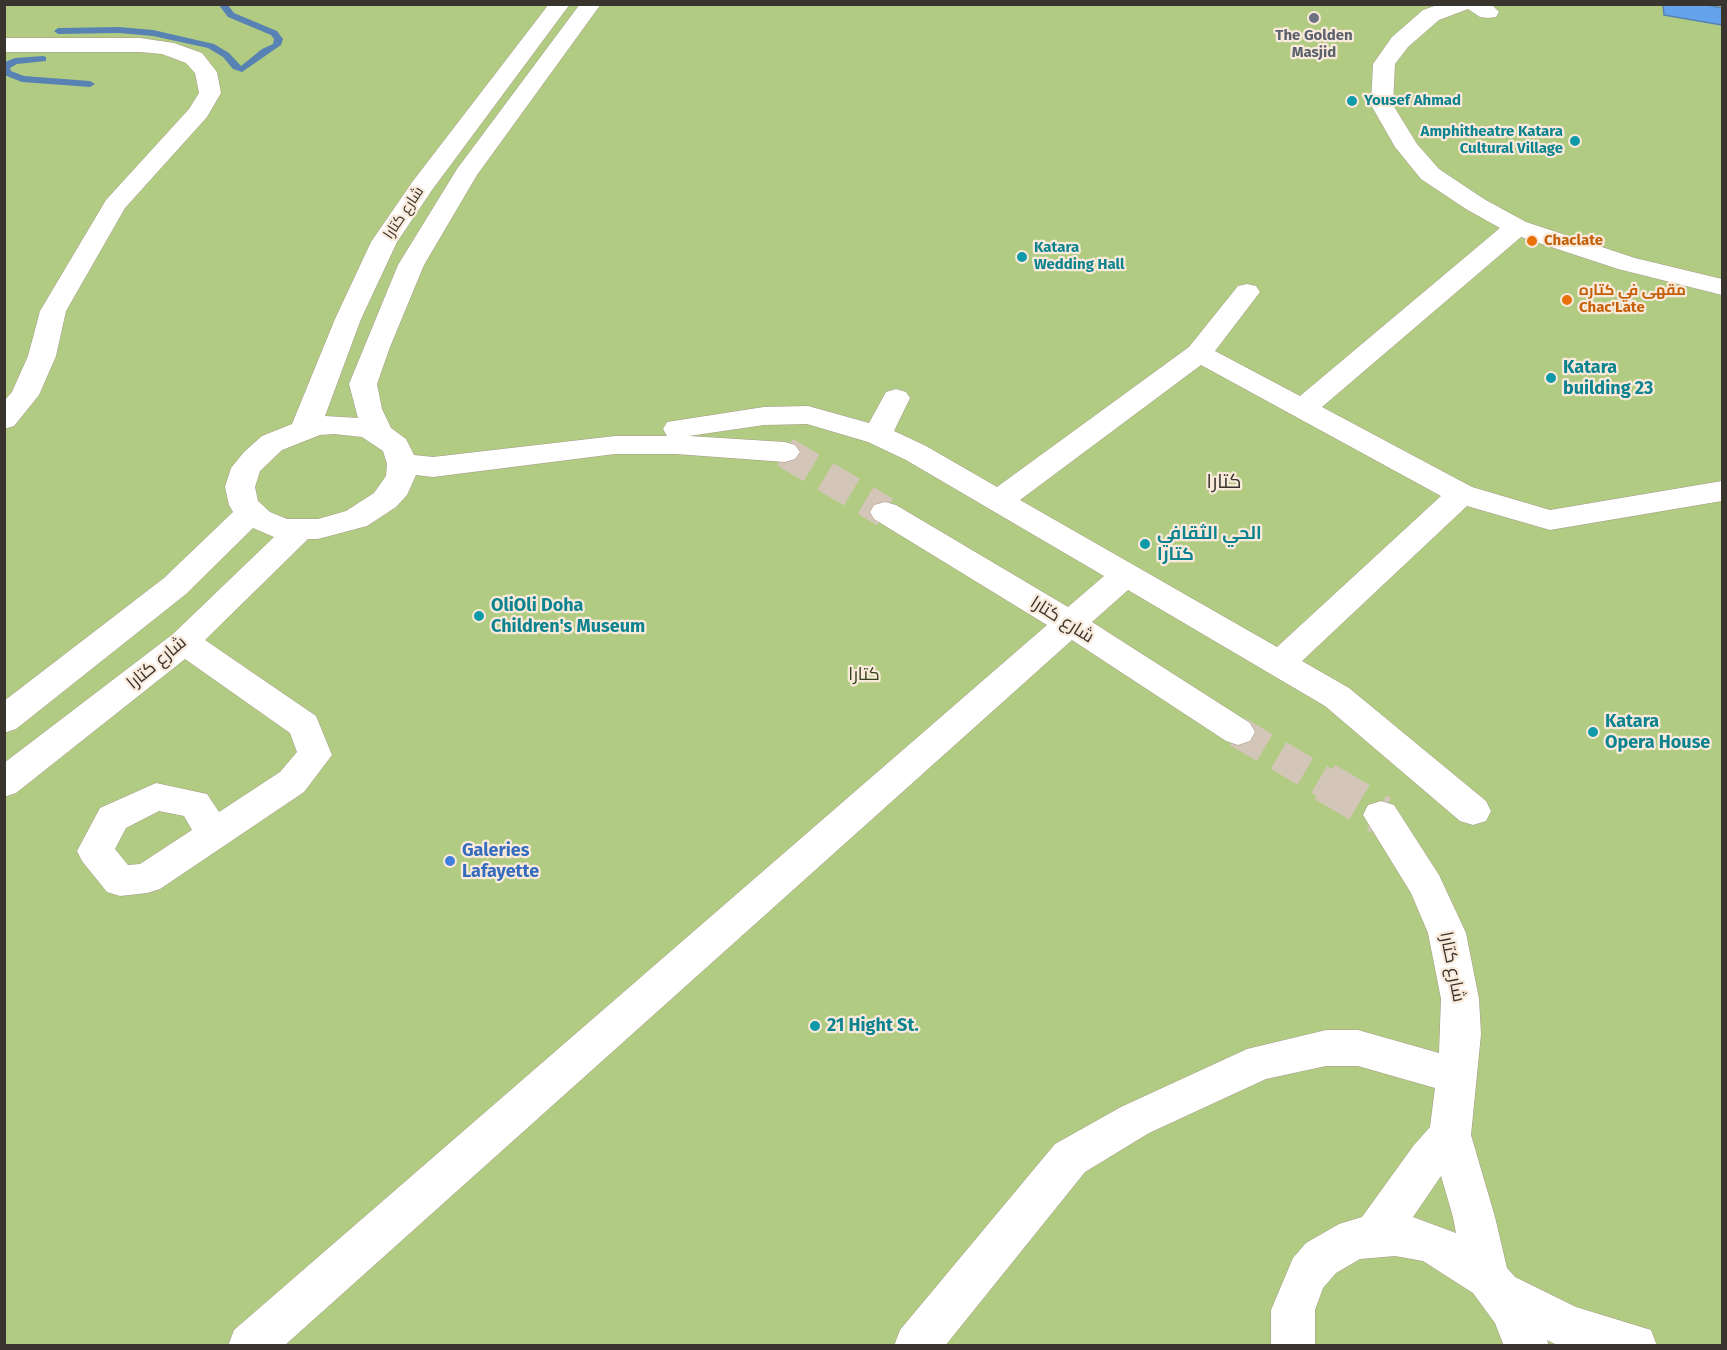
<!DOCTYPE html>
<meta charset="utf-8">
<style>
body{margin:0}
#map{position:relative;width:1727px;height:1350px;overflow:hidden;background:#f9eadb;font-family:"Fira Sans",sans-serif}
canvas{display:block}
.frame{position:absolute;inset:0;border:6px solid #39342e;pointer-events:none}
</style>
<div id="map">
<canvas width="1727" height="1350"></canvas>
<div class="frame"></div>
</div>
<script>
const c = document.querySelector('canvas').getContext('2d');
c.lineJoin = 'round';
function fillPath(path, color) { c.fillStyle = color; c.fill(path, 'evenodd'); }
const poly = rows => new Path2D(rows.map(r => 'M' + r).join(''));
function strokePath(path, color, width, dash) { c.strokeStyle = color; c.lineWidth = width; c.lineCap = dash ? 'butt' : 'round'; c.setLineDash(dash || []); c.stroke(path); }
function write(font, color, halo, rows, align = 'center') {
  c.font = font + ' "Fira Sans",Cairo,sans-serif'; c.lineWidth = 4.5; c.setLineDash([]); c.textBaseline = 'middle'; c.strokeStyle = halo; c.fillStyle = color; for (const [text, x, y, turn = 0] of rows) {
    c.save(); c.translate(x, y); c.rotate((+turn || 0) * Math.PI / 180); c.textAlign = isNaN(turn) ? turn : align; if (halo) c.strokeText(text, 0, 0); c.fillText(text, 0, 0); c.restore();
  }
}
const green = poly([
 [5,5,1722,5,1722,1345,5,1346]
]);
const water = poly([
 [1663,5,1708,5,1722,8,1722,25,1664,15,1663,5]
]);
const stream = poly([
 [218,4,227,4,234,13,277,31,283,39,281,45,242,72,233,69,223,57,208,48,153,36,119,33,58,34,54,31,58,28,119,27,153,30,214,44,229,53,241,66,262,49,273,44,274,39,271,35,228,17,218,4],
 [43,56,46,57,46,61,17,64,10,68,11,71,24,76,90,81,95,84,90,87,22,82,4,75,5,62,15,58,43,56]
]);
const minorTunnelFar1 = poly([
 [785,452,885,512],
 [1238,732,1327,784]
]);
const minorTunnel = poly([
 [1325,782,1381,815]
]);
const minor = poly([
 [549,4,570,4,432,190,397,242,361,319,325,416,358,418,349,384,398,265,457,169,580,4,601,4,477,175,424,265,390,347,377,384,382,409,391,428,406,439,414,455,433,457,615,436,667,436,663,429,667,422,764,407,808,406,869,423,886,392,896,389,906,392,910,398,894,431,926,446,997,487,1189,347,1238,286,1247,284,1256,286,1260,292,1215,351,1300,396,1500,228,1466,209,1421,179,1395,147,1371,105,1373,64,1392,37,1423,10,1440,4,1491,4,1499,12,1496,17,1488,18,1480,17,1468,9,1439,20,1408,47,1395,64,1393,105,1417,144,1439,169,1484,199,1526,222,1635,258,1722,279,1722,295,1618,269,1521,237,1322,407,1472,487,1550,510,1722,481,1722,501,1550,530,1467,506,1302,661,1349,688,1486,801,1491,811,1486,821,1473,825,1460,821,1325,706,1128,590,1092,622,1250,723,1255,732,1250,741,1238,745,1226,741,1072,640,284,1346,228,1346,234,1330,1047,625,874,519,870,512,874,505,885,502,896,505,1068,607,1104,576,906,460,868,442,807,424,764,425,689,436,785,442,795,445,800,452,795,459,785,462,676,454,615,454,433,477,416,475,407,495,396,507,367,526,318,539,308,539,205,640,316,716,332,755,304,792,160,889,147,893,120,896,107,892,82,861,77,851,100,808,156,783,207,794,219,812,280,772,297,752,290,733,185,659,16,793,4,797,4,763,173,634,274,537,253,528,186,594,16,729,4,733,4,701,164,578,233,512,229,505,225,487,231,468,244,452,262,436,292,424,335,319,371,242,413,181,549,4],
 [1201,365,1441,496,1277,647,1020,500,1201,365],
 [334,434,362,437,383,451,387,464,386,476,374,493,346,511,318,519,287,519,270,512,258,501,255,487,260,471,282,450,320,435,334,434],
 [159,811,184,816,192,830,140,864,128,865,115,849,126,828,159,811],
 [4,38,140,38,174,43,202,53,217,72,221,93,207,117,125,208,66,311,56,356,39,395,14,426,4,429,4,401,12,392,28,356,40,311,106,200,189,109,199,93,195,73,186,63,162,54,140,52,4,52,4,38],
 [1381,801,1394,805,1439,875,1466,933,1479,999,1481,1034,1471,1135,1495,1217,1507,1268,1515,1277,1576,1307,1651,1330,1657,1346,1559,1346,1547,1340,1549,1346,1504,1346,1495,1323,1473,1293,1423,1261,1395,1256,1360,1259,1336,1273,1323,1288,1315,1310,1315,1346,1271,1346,1271,1310,1293,1258,1306,1243,1339,1224,1362,1217,1414,1145,1430,1127,1435,1088,1358,1066,1326,1066,1266,1079,1149,1133,1085,1172,945,1346,894,1346,900,1330,1055,1144,1121,1107,1247,1049,1326,1030,1358,1030,1439,1053,1441,999,1428,933,1411,893,1363,815,1368,805,1381,801],
 [1441,1176,1453,1217,1456,1233,1413,1217,1441,1176]
]);
const markers = [
 [1314,18,6,"#6b7280"],
 [1352,101,6,"#0f9aa8"],
 [1575,141,6,"#0f9aa8"],
 [1532,241,6,"#e8710a"],
 [1022,257,6,"#0f9aa8"],
 [1567,300,6,"#e8710a"],
 [1551,378,6,"#0f9aa8"],
 [1145,544,6,"#0f9aa8"],
 [479,616,6,"#0f9aa8"],
 [1593,732,6,"#0f9aa8"],
 [450,861,6,"#3f7fe0"],
 [815,1026,6,"#0f9aa8"]
];
const farWorshipnames = [
 ["The Golden",1314,36],
 ["Masjid",1314,53]
];
const farCulturenames = [
 ["Yousef Ahmad",1364,101],
 ["Amphitheatre Katara",1563,132,"right"],
 ["Cultural Village",1563,149,"right"],
 ["Katara",1034,248],
 ["Wedding Hall",1034,265]
];
const farStreetnames = [
 ["شارع كتارا",404,213,-56]
];
const farFoodnames = [
 ["Chaclate",1544,241],
 ["مقهى في كتاره",1579,291],
 ["Chac'Late",1579,308]
];
const cultureNames = [
 ["Katara",1563,368],
 ["building 23",1563,389],
 ["الحي الثقافي",1157,534],
 ["كتارا",1157,555],
 ["OliOli Doha",491,606],
 ["Children's Museum",491,627],
 ["Katara",1605,722],
 ["Opera House",1605,743],
 ["21 Hight St.",827,1026]
];
const streetNames = [
 ["شارع كتارا",1062,620,32],
 ["شارع كتارا",157,663,-40],
 ["شارع كتارا",1452,967,79]
];
const parkNames = [
 ["كتارا",864,675]
];
const shopNames = [
 ["Galeries",462,851],
 ["Lafayette",462,872]
];
const neighbourhoodNames = [
 ["كتارا",1224,482]
];
fillPath(green, '#b1cc82');
fillPath(water, '#65a3ec');
strokePath(water, '#5882b3', 1.5);
fillPath(stream, '#5882b3');
strokePath(minorTunnelFar1, '#d3c6b8', 31, [31, 16]);
strokePath(minorTunnel, '#d3c6b8', 40, [40, 20]);
strokePath(minor, '#a6988b', 1);
fillPath(minor, '#fff');
for (const [x, y, r, color] of markers) { const dot = new Path2D(); dot.arc(x, y, r, 0, 2 * Math.PI); c.fillStyle = color; c.fill(dot); strokePath(dot, '#f9eadb', 2); }
write('bold 15px', '#5b616d', '#f9eadb', farWorshipnames);
write('bold 15px', '#0d838f', '#f9eadb', farCulturenames, 'left');
write('15px', '#39342e', '#f9eadb', farStreetnames);
write('bold 15px', '#c56008', '#f9eadb', farFoodnames, 'left');
write('bold 18px', '#0d838f', '#f9eadb', cultureNames, 'left');
write('18px', '#39342e', '#f9eadb', streetNames);
write('18px', '#334019', '#f9eadb', parkNames);
write('bold 18px', '#366cbe', '#f9eadb', shopNames, 'left');
write('20px', '#39342e', '#f9eadb', neighbourhoodNames);
</script>
